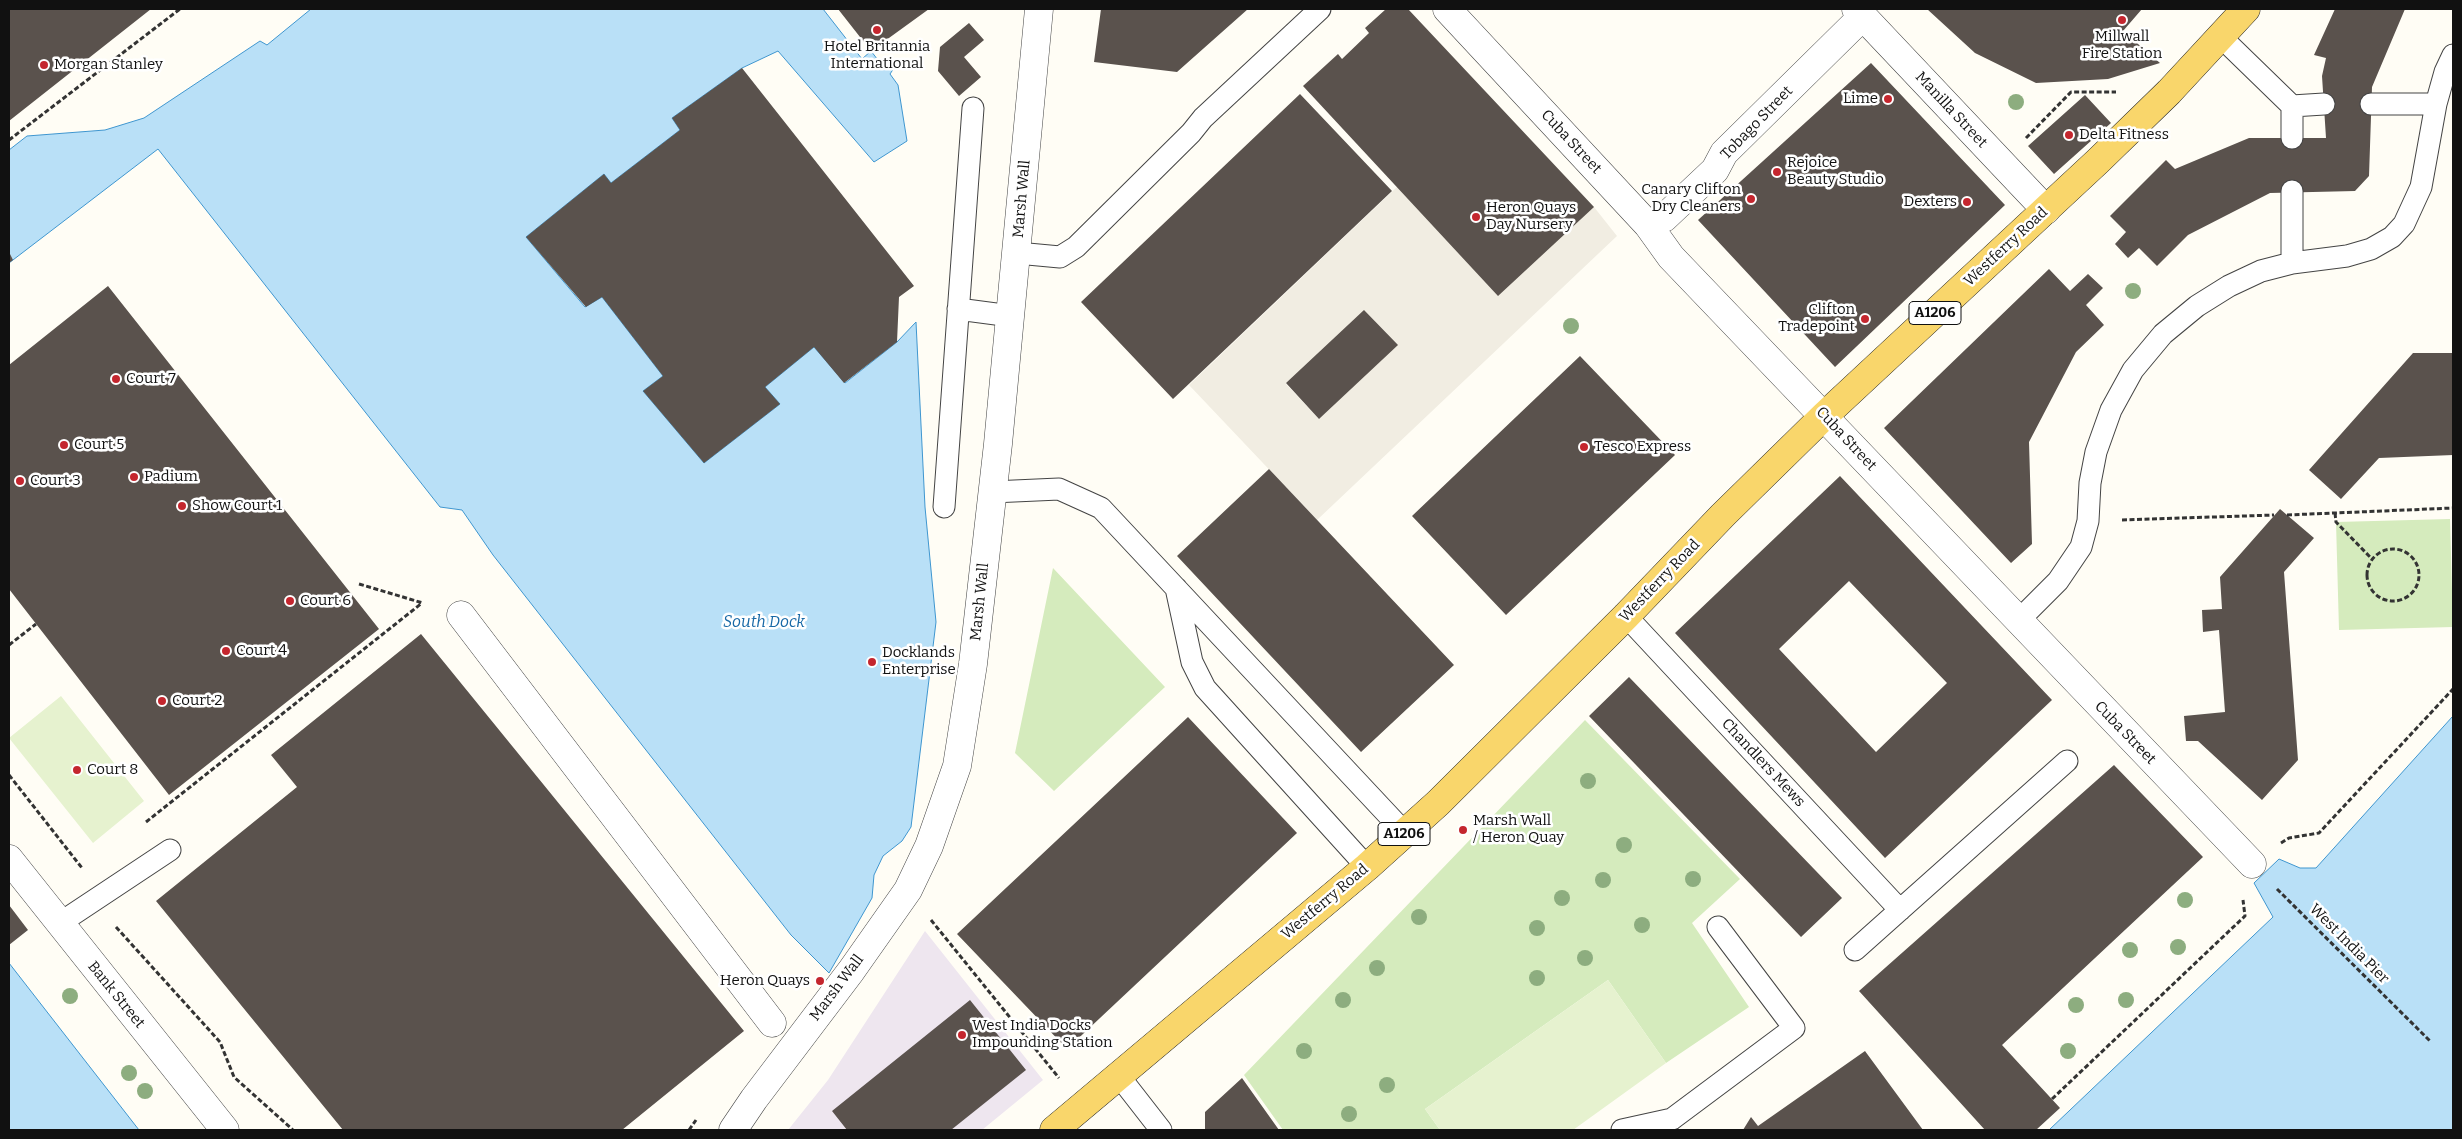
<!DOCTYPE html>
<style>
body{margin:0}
#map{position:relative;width:2462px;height:1139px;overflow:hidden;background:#fffdf5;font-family:Bitter,serif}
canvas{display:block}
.frame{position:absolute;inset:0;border:10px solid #111;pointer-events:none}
</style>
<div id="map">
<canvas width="2462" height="1139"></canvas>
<div class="frame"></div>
</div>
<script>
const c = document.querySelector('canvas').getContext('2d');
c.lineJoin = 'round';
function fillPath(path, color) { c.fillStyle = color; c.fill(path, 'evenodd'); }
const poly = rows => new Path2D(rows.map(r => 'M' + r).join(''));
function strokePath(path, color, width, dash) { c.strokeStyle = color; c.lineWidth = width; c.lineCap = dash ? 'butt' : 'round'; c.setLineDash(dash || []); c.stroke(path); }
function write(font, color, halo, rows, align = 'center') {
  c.font = font + ' Bitter,serif'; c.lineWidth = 5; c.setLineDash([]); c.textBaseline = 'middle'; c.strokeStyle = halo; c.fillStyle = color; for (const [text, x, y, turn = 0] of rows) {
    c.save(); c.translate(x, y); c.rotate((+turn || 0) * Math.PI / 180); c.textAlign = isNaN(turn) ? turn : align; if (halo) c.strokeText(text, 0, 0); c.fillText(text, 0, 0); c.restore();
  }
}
const industrial = poly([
 [925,931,1043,1080,982,1130,788,1130,828,1080]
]);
const green = poly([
 [2450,519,2453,627,2339,630,2336,522],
 [1053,568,1165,687,1054,791,1015,753],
 [1585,720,1740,879,1692,923,1749,1007,1666,1063,1608,980,1425,1109,1440,1130,1283,1130,1244,1075]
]);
const pitch = poly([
 [61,696,144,801,93,843,9,738],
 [1608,980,1666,1063,1573,1130,1440,1130,1425,1109]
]);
const plaza = poly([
 [1397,187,1594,207,1617,236,1317,520,1189,385],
 [1397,345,1319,419,1286,384,1286,383]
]);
const water = poly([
 [311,9,823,9,862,59,871,51,881,64,887,59,894,68,890,74,898,85,907,141,874,162,778,51,742,68,672,118,680,130,611,183,604,174,526,237,585,307,602,297,663,376,643,391,704,463,780,404,765,387,814,347,845,383,897,342,916,322,925,507,936,622,911,827,902,841,883,856,874,875,872,898,829,973,791,935,493,555,462,510,440,507,158,149,9,263,9,150,27,136,105,130,144,118,260,41,267,45,311,9],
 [2453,716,2453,1130,2049,1130,2273,917,2254,883,2279,859,2300,868,2316,868,2453,716],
 [9,963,37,999,139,1130,9,1130,9,963]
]);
const building = poly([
 [9,9,151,9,9,121],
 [838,9,929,9,871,51],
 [1101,9,1248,9,1177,72,1094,62],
 [1386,9,1408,9,1594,207,1498,296,1303,86,1338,54,1342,59,1369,33,1365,28],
 [1927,9,2142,9,2123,31,2160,63,2108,79,2036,83,1975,53],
 [2335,9,2405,9,2372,87,2369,176,2355,191,2270,193,2188,235,2157,266,2139,248,2128,258,2115,244,2126,232,2110,216,2166,160,2175,169,2249,138,2326,138,2322,76,2326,58,2314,55],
 [969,23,984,40,964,57,981,77,959,96,938,71,940,47],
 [1871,63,2005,205,1835,367,1698,220],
 [742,68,914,286,899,297,897,342,844,383,814,347,765,387,780,404,704,463,643,391,663,376,602,297,586,307,526,237,604,174,611,183,680,130,672,118],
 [1300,94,1392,191,1173,399,1081,302],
 [2085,95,2111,123,2054,174,2028,146],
 [9,252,13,260,9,263],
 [2049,269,2070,291,2088,274,2103,288,2086,305,2104,325,2076,352,2029,442,2032,544,2011,563,1884,428],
 [108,286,379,629,169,795,9,589,9,365],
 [1364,310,1398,345,1319,419,1286,383],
 [2413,353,2453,353,2453,455,2379,458,2341,499,2309,470],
 [1580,356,1675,455,1506,615,1412,516],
 [1269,469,1454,665,1361,752,1177,556],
 [1840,476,2052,700,1885,858,1675,633],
 [1849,581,1947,683,1876,752,1779,649],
 [2280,509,2314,538,2284,572,2298,760,2262,800,2198,741,2186,741,2184,716,2225,712,2219,630,2203,632,2202,610,2222,609,2220,577],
 [421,634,744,1031,622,1130,343,1130,156,901,297,787,271,755],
 [1629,677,1842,898,1801,937,1589,716],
 [1188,717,1297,833,1067,1049,957,934],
 [2114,765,2203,857,2002,1045,2060,1108,2036,1130,1985,1130,1859,991],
 [9,905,28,930,9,945],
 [970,1000,1026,1070,951,1130,847,1130,832,1111],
 [1865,1051,1923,1130,1743,1130,1751,1117,1758,1126],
 [1242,1078,1279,1130,1205,1130,1205,1112]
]);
const path = poly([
 [2026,138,2071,92,2116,92],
 [9,140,180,9],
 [2335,513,2336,522,2372,559],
 [2287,515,2453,508],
 [2122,520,2274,515],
 '2367 575a26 26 0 1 1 52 0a26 26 0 1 1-52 0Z',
 [359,584,423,603],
 [9,645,36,624],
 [9,775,82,868],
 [146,822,422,603],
 [2281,843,2289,838,2319,833,2453,689],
 [2277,889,2430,1041],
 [931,920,1059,1078],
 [116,927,220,1042,234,1077,293,1130],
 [2052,1099,2245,916,2243,900],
 [689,1130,696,1120]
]);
const service = poly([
 [2221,37,2292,106,2292,138],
 [2371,104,2436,104],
 [2292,106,2324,104],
 [1017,253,1060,257,1076,247,1191,133,1203,118,1320,9],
 [2292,263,2292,191],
 [958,309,1011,316],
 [992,492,1059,489,1101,508,1405,833],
 [944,507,973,108],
 [1176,588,1192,662,1205,688,1367,867],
 [1626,616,1900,910],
 [2018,621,2058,581,2081,547,2088,521,2090,483,2096,452,2111,410,2133,370,2163,334,2197,306,2229,286,2261,271,2292,263,2347,256,2371,249,2392,237,2404,224,2421,187,2436,104,2445,72,2453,55],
 [60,923,170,850],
 [1855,950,2067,761],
 [1119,1076,1161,1130],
 [1622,1130,1672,1119],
 [1660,1130,1672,1119,1794,1028,1718,927]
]);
const pedestrian = poly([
 [461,615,772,1023]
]);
const minor = poly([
 [1447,9,1648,225,1671,257,2252,864],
 [1856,9,2046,210],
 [1648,225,1664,218,1715,170,1724,153,1863,16],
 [9,859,225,1130]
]);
const tertiary = poly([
 [733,1130,754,1099,851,971,908,890,929,846,957,766,973,664,998,444,1039,9]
]);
const primary = poly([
 [1054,1130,1367,867,1438,803,1626,616,1723,515,1824,416,2098,161,2169,92,2246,9]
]);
const trees = [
 [2016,102],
 [2133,291],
 [1571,326],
 [1588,781],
 [1624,845],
 [1693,879],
 [1603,880],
 [1562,898],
 [2185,900],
 [1419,917],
 [1642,925],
 [1537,928],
 [2178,947],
 [2130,950],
 [1585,958],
 [1377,968],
 [1537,978],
 [70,996],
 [1343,1000],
 [2126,1000],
 [2076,1005],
 [1304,1051],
 [2068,1051],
 [129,1073],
 [1387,1085],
 [145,1091],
 [1349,1114]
];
const markers = [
 [2122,20,5,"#c4262e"],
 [877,30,5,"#c4262e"],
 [44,65,5,"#c4262e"],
 [1888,99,5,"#c4262e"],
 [2069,135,5,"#c4262e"],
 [1777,172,5,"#c4262e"],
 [1751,199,5,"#c4262e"],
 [1967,202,5,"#c4262e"],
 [1476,217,5,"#c4262e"],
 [1865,319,5,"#c4262e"],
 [116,379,5,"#c4262e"],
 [64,445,5,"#c4262e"],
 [1584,447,5,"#c4262e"],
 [134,477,5,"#c4262e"],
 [20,481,5,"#c4262e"],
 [182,506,5,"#c4262e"],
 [290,601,5,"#c4262e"],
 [226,651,5,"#c4262e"],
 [872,662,5,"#c4262e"],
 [162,701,5,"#c4262e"],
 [77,770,5,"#c4262e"],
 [1463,830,5,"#c4262e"],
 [820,981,5,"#c4262e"],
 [962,1035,5,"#c4262e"]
];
const shields = [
 [1935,313,52],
 [1404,834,52]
];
const shieldNames = [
 ["A1206",1935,313],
 ["A1206",1404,834]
];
const poiNames = [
 ["Millwall",2122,37,"center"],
 ["Fire Station",2122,54,"center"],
 ["Hotel Britannia",877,47,"center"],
 ["International",877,64,"center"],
 ["Morgan Stanley",54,65],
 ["Lime",1878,99,"right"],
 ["Delta Fitness",2079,135],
 ["Rejoice",1787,163],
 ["Beauty Studio",1787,180],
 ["Canary Clifton",1741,190,"right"],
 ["Dry Cleaners",1741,207,"right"],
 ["Dexters",1957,202,"right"],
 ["Heron Quays",1486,208],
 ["Day Nursery",1486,225],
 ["Clifton",1855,310,"right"],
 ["Tradepoint",1855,327,"right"],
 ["Court 7",126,379],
 ["Court 5",74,445],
 ["Tesco Express",1594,447],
 ["Padium",144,477],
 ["Court 3",30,481],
 ["Show Court 1",192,506],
 ["Court 6",300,601],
 ["Court 4",236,651],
 ["Docklands",882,653],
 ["Enterprise",882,670],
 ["Court 2",172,701],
 ["Court 8",87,770],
 ["Marsh Wall",1473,821],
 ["/ Heron Quay",1473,838],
 ["Heron Quays",810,981,"right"],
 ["West India Docks",972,1026],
 ["Impounding Station",972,1043]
];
const streetNames = [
 ["Manilla Street",1951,110,47],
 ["Tobago Street",1757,123,-46],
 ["Cuba Street",1571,142,47],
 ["Marsh Wall",1022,199,-85],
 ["Westferry Road",2006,247,-43],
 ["Cuba Street",1846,439,47],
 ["Westferry Road",1660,581,-46],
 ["Marsh Wall",980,602,-84],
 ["Cuba Street",2125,733,46],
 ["Chandlers Mews",1763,763,47],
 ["Westferry Road",1325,902,-40],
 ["West India Pier",2349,944,45],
 ["Marsh Wall",837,988,-53],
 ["Bank Street",116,995,51]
];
const waterNames = [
 ["South Dock",764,623]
];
fillPath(industrial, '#eee6ef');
fillPath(green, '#d5ebbd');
fillPath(pitch, '#e6f2cf');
fillPath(plaza, '#f1ede2');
fillPath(water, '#b9e0f7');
strokePath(water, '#3f96cf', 1);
fillPath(building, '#5a524d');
strokePath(service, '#444', 23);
strokePath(pedestrian, '#444', 29);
strokePath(minor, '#444', 29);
strokePath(tertiary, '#444', 29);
strokePath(primary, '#222', 29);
strokePath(path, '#333', 3, [5, 2.5]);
strokePath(service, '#fff', 21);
strokePath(pedestrian, '#fff', 28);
strokePath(minor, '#fff', 28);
strokePath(tertiary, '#fff', 28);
strokePath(primary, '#f9d66b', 28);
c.fillStyle = '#8dad7f';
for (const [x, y] of trees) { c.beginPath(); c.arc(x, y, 8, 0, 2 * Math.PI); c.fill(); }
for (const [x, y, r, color] of markers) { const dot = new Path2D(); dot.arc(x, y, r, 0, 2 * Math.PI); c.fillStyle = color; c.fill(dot); strokePath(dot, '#fff', 2); }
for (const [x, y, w] of shields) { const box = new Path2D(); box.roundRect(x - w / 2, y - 11.5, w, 23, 4); c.fillStyle = '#fff'; c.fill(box); strokePath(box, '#111', 1); }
write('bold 14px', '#111', null, shieldNames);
write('15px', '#111', '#fff', poiNames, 'left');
write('15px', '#111', '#fff', streetNames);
write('italic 16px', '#1768a6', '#fff', waterNames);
</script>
